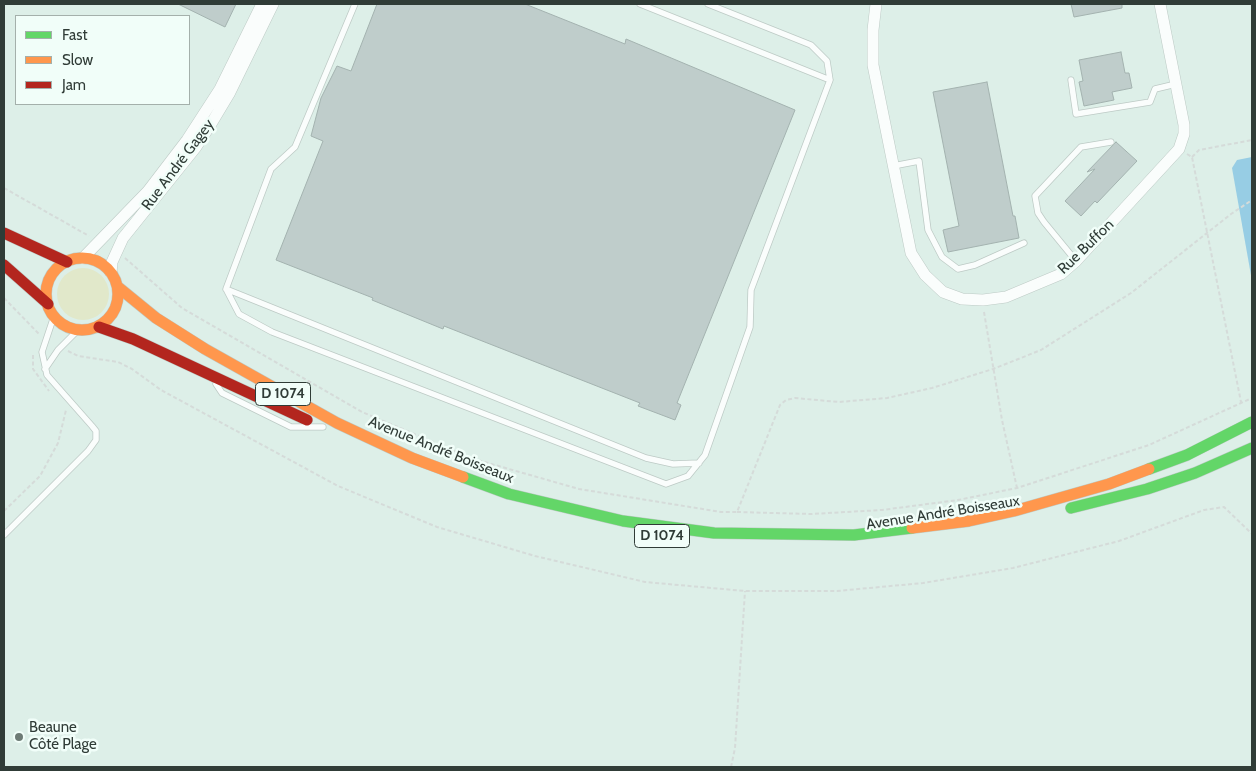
<!DOCTYPE html>
<meta charset="utf-8">
<style>
body{margin:0}
#map{position:relative;width:1256px;height:771px;overflow:hidden;background:#ddefe8;font-family:Cabin,sans-serif}
canvas{display:block}
.frame{position:absolute;inset:0;border:5px solid #303c37;pointer-events:none}
.legend{position:absolute;left:15px;top:15px;width:175px;height:90px;box-sizing:border-box;background:#f1fef9;border:1px solid #a4b0ab;margin:0;padding:6px 9px;list-style:none;font-size:15px;color:#303c37}
.legend li{display:flex;align-items:center;gap:10px;height:25px}
.legend b{width:25px;border:1px solid #a4b0ab}
</style>
<div id="map">
<canvas width="1256" height="771"></canvas>
<div class="frame"></div>
<ul class="legend">
<li><b style="height:6px;background:#63d668"></b>Fast</li>
<li><b style="height:6px;background:#ff974d"></b>Slow</li>
<li><b style="height:6px;background:#b3261e"></b>Jam</li>
</ul>
</div>
<script>
const c = document.querySelector('canvas').getContext('2d');
c.lineJoin = 'round';
function fillPath(path, color) { c.fillStyle = color; c.fill(path, 'evenodd'); }
const poly = rows => new Path2D(rows.map(r => 'M' + r).join(''));
function strokePath(path, color, width, dash) { c.strokeStyle = color; c.lineWidth = width; c.lineCap = dash ? 'butt' : 'round'; c.setLineDash(dash || []); c.stroke(path); }
function write(font, color, halo, rows, align = 'center') {
  c.font = font + ' Cabin,sans-serif'; c.lineWidth = 5; c.setLineDash([]); c.textBaseline = 'middle'; c.strokeStyle = halo; c.fillStyle = color; for (const [text, x, y, turn = 0] of rows) {
    c.save(); c.translate(x, y); c.rotate((+turn || 0) * Math.PI / 180); c.textAlign = isNaN(turn) ? turn : align; if (halo) c.strokeText(text, 0, 0); c.fillText(text, 0, 0); c.restore();
  }
}
const green = poly([
 '57 294a26 26 0 1 1 52 0a26 26 0 1 1-52 0Z'
]);
const water = poly([
 [1252,157,1252,281,1232,168,1237,160]
]);
const building = poly([
 [178,4,236,4,225,27,178,4],
 [377,4,525,4,625,44,626,39,795,110,677,403,681,405,675,420,638,406,640,403,444,326,443,329,372,300,373,298,276,260,323,141,311,136,321,98,337,66,351,71,377,4],
 [1071,4,1122,4,1122,8,1074,17,1071,4],
 [1121,52,1125,73,1129,73,1132,88,1112,92,1114,100,1084,106,1079,82,1083,81,1079,60,1121,52],
 [987,82,1013,216,1015,216,1019,238,948,252,943,230,959,226,933,92,987,82],
 [1116,142,1137,161,1097,203,1095,201,1081,216,1065,201,1095,169,1087,172,1116,142]
]);
const path = poly([
 [1187,154,1192,157,1241,402],
 [1192,157,1199,150,1252,140],
 [4,188,89,236],
 [125,258,182,308,362,412,474,459,579,489,721,512,737,512,780,405,786,400,795,398,839,402,887,398,932,388,993,369,1041,350,1131,293,1231,214,1252,200],
 [4,298,39,334],
 [984,312,1002,420,1017,488],
 [68,351,78,356,118,362,132,369,161,390,338,486,437,527,535,556,645,582,745,591,837,591,923,583,1013,568,1119,541,1204,510,1224,507,1252,534],
 [33,355,33,369,49,391],
 [4,511,40,476,58,443,66,410],
 [737,512,811,514,882,510,958,500,1017,488,1149,445,1252,398],
 [731,767,735,748,745,591]
]);
const lane = poly([
 [355,4,295,147,271,169,226,289,239,314,272,332,666,484,688,476,705,455,750,327,751,290,830,80,827,61,811,45,708,4],
 [640,4,830,80],
 [1071,80,1076,114,1150,102,1155,89,1176,84],
 [893,166,919,161,928,230,942,257,958,269,975,265,1024,243],
 [1076,261,1044,222,1038,213,1035,196,1081,147,1111,142],
 [226,289,646,458,673,464,699,463],
 [45,369,58,350,78,330],
 [216,384,222,393,291,427,323,427],
 [4,535,88,451,96,440,96,431,92,426,47,375,42,352,54,316]
]);
const street = poly([
 [876,4,873,30,873,65,911,253,925,275,943,292,962,299,983,300,1006,297,1061,274,1076,261,1179,149,1184,134,1184,125,1160,4],
 [83,258,148,191,187,140,220,89,262,4],
 [111,273,112,262,123,238,196,147,211,124,229,94,273,4]
]);
const fast = poly([
 [1149,469,1187,455,1252,422],
 [463,477,509,494,623,521,714,533,854,535,912,528],
 [1071,508,1147,489,1195,473,1252,448]
]);
const slow = poly([
 '46 294a36 36 0 1 1 72 0a36 36 0 1 1-72 0Z',
 [118,287,156,318,205,349,337,423,412,458,463,477],
 [912,528,969,521,1014,511,1109,484,1149,469]
]);
const jam = poly([
 [4,233,67,262],
 [4,265,48,304],
 [99,327,133,339,307,420]
]);
const markers = [
 [19,737,5,"#6d7b75"]
];
const shields = [
 [283,394,55],
 [662,536,55]
];
const shieldNames = [
 ["D 1074",283,394],
 ["D 1074",662,536]
];
const streetNames = [
 ["Rue André Gagey",178,165,-53],
 ["Rue Buffon",1086,247,-44],
 ["Avenue André Boisseaux",441,450,22],
 ["Avenue André Boisseaux",943,513,-9]
];
const poiNames = [
 ["Beaune",29,728],
 ["Côté Plage",29,745]
];
fillPath(green, '#e1e8ca');
fillPath(water, '#97cde4');
fillPath(building, '#bfcdcb');
strokePath(building, '#a3b2af', 1);
strokePath(lane, '#bdcac5', 7);
strokePath(street, '#bdcac5', 12);
strokePath(fast, '#bdcac5', 12);
strokePath(slow, '#bdcac5', 12);
strokePath(jam, '#bdcac5', 12);
strokePath(path, '#d5dbd9', 2, [4, 2.5]);
strokePath(lane, '#fafdfc', 5.5);
strokePath(street, '#fafdfc', 11);
strokePath(fast, '#63d668', 11);
strokePath(slow, '#ff974d', 11);
strokePath(jam, '#b3261e', 11);
for (const [x, y, r, color] of markers) { const dot = new Path2D(); dot.arc(x, y, r, 0, 2 * Math.PI); c.fillStyle = color; c.fill(dot); strokePath(dot, '#f1fef9', 2); }
for (const [x, y, w] of shields) { const box = new Path2D(); box.roundRect(x - w / 2, y - 11.5, w, 23, 4); c.fillStyle = '#f1fef9'; c.fill(box); strokePath(box, '#303c37', 1); }
write('bold 14px', '#303c37', null, shieldNames);
write('15px', '#303c37', '#f1fef9', streetNames);
write('15px', '#303c37', '#f1fef9', poiNames, 'left');
</script>
